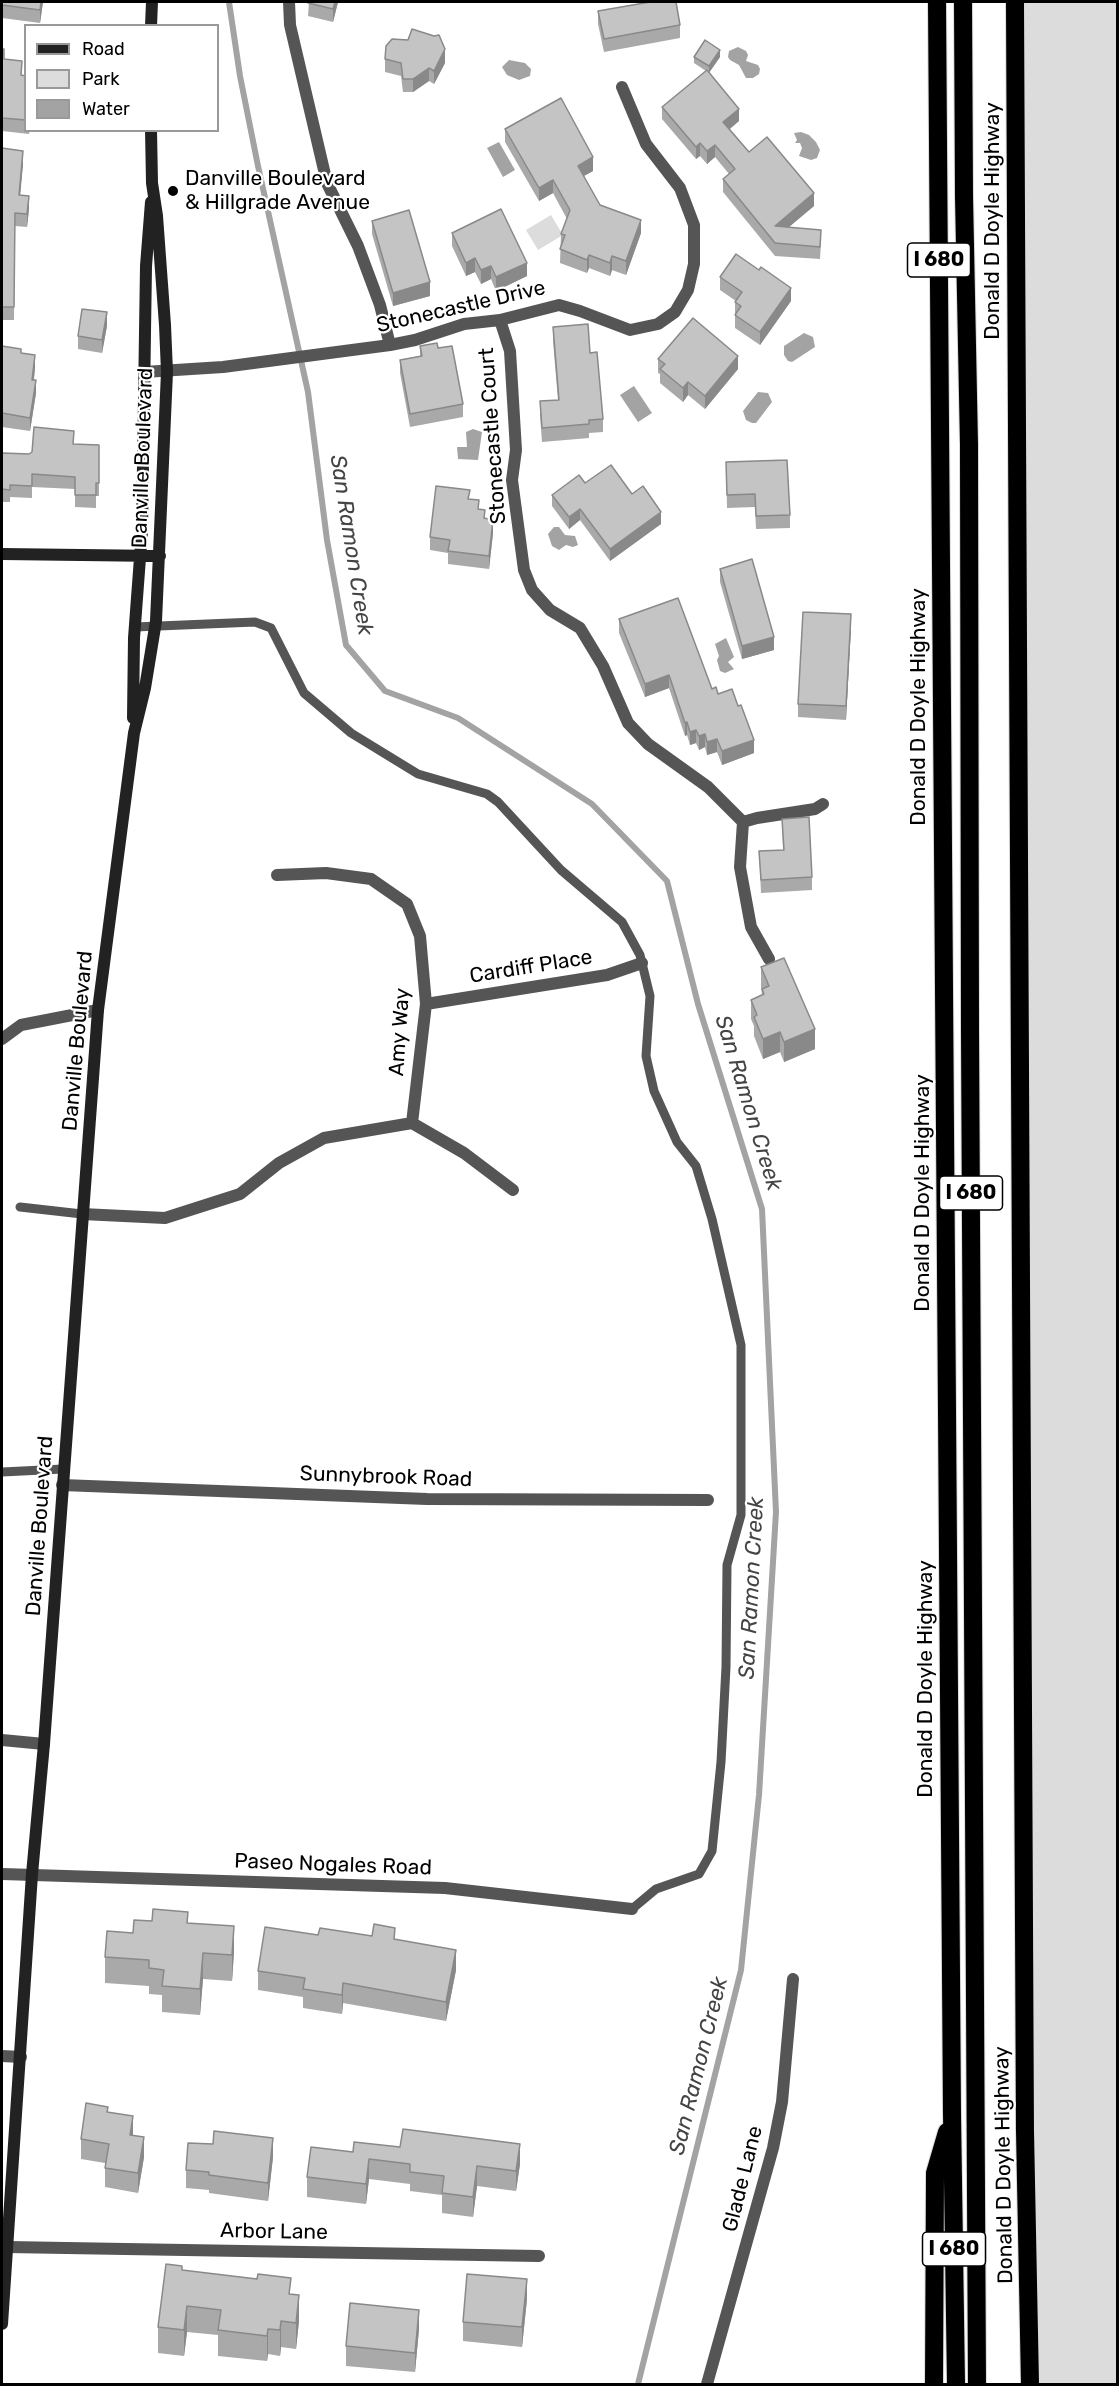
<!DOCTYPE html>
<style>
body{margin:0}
#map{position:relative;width:1119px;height:2386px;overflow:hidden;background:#fff;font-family:Rubik,sans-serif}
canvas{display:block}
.frame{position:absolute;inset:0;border:3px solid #000;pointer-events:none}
.legend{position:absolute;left:24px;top:24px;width:195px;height:108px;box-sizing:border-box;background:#fff;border:2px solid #999;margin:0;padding:8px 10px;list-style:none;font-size:18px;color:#000}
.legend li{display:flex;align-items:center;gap:12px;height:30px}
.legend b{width:30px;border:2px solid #999}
</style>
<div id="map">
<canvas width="1119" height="2386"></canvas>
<div class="frame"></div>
<ul class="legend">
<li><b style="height:8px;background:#222"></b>Road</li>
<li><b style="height:16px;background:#dcdcdc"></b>Park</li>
<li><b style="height:16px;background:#a3a3a3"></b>Water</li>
</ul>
</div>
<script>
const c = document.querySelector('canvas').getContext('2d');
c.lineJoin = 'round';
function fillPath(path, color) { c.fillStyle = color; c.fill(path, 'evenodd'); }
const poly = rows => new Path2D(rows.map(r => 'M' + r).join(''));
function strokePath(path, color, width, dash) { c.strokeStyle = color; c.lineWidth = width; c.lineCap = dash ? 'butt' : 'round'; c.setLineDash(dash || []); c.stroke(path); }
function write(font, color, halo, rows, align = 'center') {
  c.font = font + ' Rubik,sans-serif'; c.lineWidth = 4.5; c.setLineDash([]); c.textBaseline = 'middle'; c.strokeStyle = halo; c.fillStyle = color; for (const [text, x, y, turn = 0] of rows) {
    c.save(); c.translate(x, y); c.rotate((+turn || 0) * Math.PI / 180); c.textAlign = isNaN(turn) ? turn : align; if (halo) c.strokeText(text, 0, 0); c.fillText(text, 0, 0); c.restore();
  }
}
const green = poly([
 [1015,2,1118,2,1117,2384,1030,2384],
 [551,215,563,235,538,250,526,230]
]);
const water = poly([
 [738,47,746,51,748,55,746,61,758,65,760,69,759,74,753,78,746,78,739,65,730,60,728,57,729,51],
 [509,60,525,63,531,69,530,76,519,80,507,75,502,67],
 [801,132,809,135,816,142,820,150,817,158,811,160,799,156,802,148,800,143,795,143,797,140,794,133],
 [499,142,515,170,503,177,487,148],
 [804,333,813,337,815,347,792,362,788,361,784,355,784,346],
 [634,386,652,413,638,422,620,395],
 [758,392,768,393,772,402,756,423,752,423,746,420,743,411],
 [473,429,482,432,478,460,458,459,457,447,467,447,466,432],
 [554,527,559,527,565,535,575,536,578,545,573,547,566,545,559,550,552,546,548,534],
 [726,638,734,657,728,662,734,669,725,673,720,671,717,660,719,656,715,644]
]);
const stream = poly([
 [229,2,240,76,258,166,308,392,327,540,346,645,385,691,458,718,592,804,667,881,698,1004,762,1209,776,1512,759,1795,741,1970,638,2384]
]);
const lane = poly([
 [135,627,255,622,271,628,304,693,351,733,418,774,487,794,498,802,561,870,622,922,640,955,650,996,646,1056,654,1091,677,1142,696,1166,712,1219,741,1345,741,1515,727,1565,726,1667,721,1762,712,1851,699,1874,656,1889,632,1909],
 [20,1207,82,1214],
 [2,1472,63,1469]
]);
const street = poly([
 [289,2,290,25,327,183,358,246,380,305,390,345],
 [500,320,510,351,516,450,512,480,524,570,532,590,550,610,580,628,603,666,628,723,648,744,708,787,743,822,740,867,751,927,769,959],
 [144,372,223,367,390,345,415,340,464,324,500,320,559,305,580,311,630,330,658,324,675,312,688,290,694,264,694,225,680,188,646,144,622,87],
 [743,822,757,818,815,809,823,804],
 [277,875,326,873,371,879,407,904,420,936,426,1004,412,1123],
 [426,1004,607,975,642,963],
 [2,1039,21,1025,98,1010],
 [82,1214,165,1218,240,1194,279,1163,324,1138,412,1123,464,1153,513,1190],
 [62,1485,427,1499,708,1500],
 [2,1740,44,1744],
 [2,1874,445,1888,632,1909],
 [2,2056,21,2057],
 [7,2247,539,2256],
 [707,2384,773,2148,782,2102,793,1979]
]);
const secondary = poly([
 [151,26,152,2],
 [2,554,160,556],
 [133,718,134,638,142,531,146,266,151,202],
 [2,2324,32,1874,44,1744,98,1010,134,733,145,688,156,621,167,372,165,325,157,216,152,183,151,130]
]);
const highway = poly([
 [937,2,952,2113,956,2384],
 [963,2,964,196,969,445,970,1030,977,2384],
 [1015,2,1025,2131,1030,2384],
 [934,2384,935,2173,947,2132]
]);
const wall = poly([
 [2,2,43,2,40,23,2,18],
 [309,2,338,2,333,22,308,16],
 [598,11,680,25,680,38,604,52,598,24],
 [2,49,4,59,22,76,26,76,26,130,30,130,29,134,2,131],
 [694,57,720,57,709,72,739,121,730,129,749,152,814,206,788,227,821,242,820,259,775,256,723,192,723,179,729,174,715,157,707,164,700,156,696,159,662,119,662,107,706,71,694,63],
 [385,59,445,63,434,84,429,81,413,92,403,92,401,76,385,72],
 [505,129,593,171,584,176,600,205,641,233,626,275,612,270,610,276,589,268,587,273,560,263,561,234,567,219,553,193,539,201,505,142],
 [2,148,23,164,20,195,29,209,27,227,15,226,14,320,2,320],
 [372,221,430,296,393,306,372,234],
 [452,233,527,276,496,291,491,279,481,284,475,272,466,276,452,246],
 [720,277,791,301,760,345,735,328,735,302,736,301,720,290],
 [107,326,102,353,78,349,78,336],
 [553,327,590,353,603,419,603,432,589,433,589,438,542,442,540,415,540,401,558,400,553,341],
 [2,346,21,353,35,368,34,380,36,393,30,431,2,427],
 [420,346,463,404,463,417,410,427,400,373,400,360,420,356],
 [658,359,738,369,705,409,688,395,683,402,660,383,660,374,658,373],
 [74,444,99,445,99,496,96,496,96,508,75,507,75,489,32,487,32,498,10,497,10,502,2,502,2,453,29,454],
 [726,462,790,515,790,528,756,529,755,507,727,508],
 [585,483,632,494,661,524,610,561,580,520,569,529,552,506,552,495],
 [470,499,479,509,493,533,489,569,448,564,448,553,430,550,430,537],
 [720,569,774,650,742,659,720,582],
 [619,619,712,689,754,753,722,765,717,752,707,755,705,747,699,750,696,743,690,745,687,735,685,736,669,688,645,697,619,633],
 [851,627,846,720,798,717,798,704],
 [782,819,812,877,812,890,761,893,759,851,783,850],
 [761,967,815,1049,784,1062,780,1052,763,1059,754,1036,754,1026,751,1019,751,1000,762,995,761,987],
 [188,1923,234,1952,232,1981,203,1979,200,2015,162,2012,162,1995,149,1994,149,1986,105,1983,105,1957,133,1933],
 [318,1935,395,1939,456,1970,446,2021,343,2003,342,2014,303,2008,303,1997,258,1990,258,1971],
 [108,2112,144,2157,138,2193,105,2187,105,2163,81,2159,81,2139],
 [353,2152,520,2164,516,2191,477,2186,473,2217,442,2213,442,2195,410,2191,410,2184,369,2179,366,2204,307,2197,307,2177],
 [273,2157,268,2201,209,2193,209,2190,186,2188,186,2170],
 [182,2270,291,2295,299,2321,296,2349,281,2347,280,2356,268,2354,267,2361,218,2356,218,2335,187,2332,184,2356,158,2353,158,2327],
 [527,2299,522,2347,463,2341,463,2322],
 [419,2329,415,2372,346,2366,346,2346]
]);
const shadedWall = poly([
 [41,2,43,2,40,23,40,10],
 [335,2,338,2,333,22,333,9],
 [445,49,445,63,434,84,434,71],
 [720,50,720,57,709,73,709,66],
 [429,68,429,81,413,92,413,79],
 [739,109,739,121,723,134,723,122],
 [700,143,700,156,696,159,696,147],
 [715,145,715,157,707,164,707,151],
 [23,151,23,164,19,208,19,195],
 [593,157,593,171,578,179,578,166],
 [553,180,553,193,539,201,539,188],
 [814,193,814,206,775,239,775,226],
 [29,196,29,209,27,227,27,214],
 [641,220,641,233,626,275,626,261],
 [589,255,589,268,587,273,587,260],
 [612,256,612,270,610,276,610,263],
 [475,258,475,272,466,276,466,263],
 [527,263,527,276,496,291,496,277],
 [491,266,491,279,481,284,481,270],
 [430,282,430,296,393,306,393,293],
 [791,288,791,301,760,345,760,332],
 [107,312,107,326,102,353,102,340],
 [35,355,35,368,32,393,32,380],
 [738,356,738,369,705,409,705,396],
 [36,380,36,393,30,431,30,418],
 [688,382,688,395,683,402,683,388],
 [580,509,580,520,569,529,569,517],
 [661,512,661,524,610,561,610,549],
 [493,520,493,533,489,569,489,556],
 [851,614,851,627,846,720,846,706],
 [774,637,774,650,742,659,742,646],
 [669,675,669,688,645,697,645,684],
 [687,722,687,735,685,736,685,723],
 [696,730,696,743,690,745,690,732],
 [705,734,705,747,699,750,699,736],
 [717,739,717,752,707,755,707,742],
 [754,740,754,753,722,765,722,751],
 [815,1029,815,1049,784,1062,784,1042],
 [780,1032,780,1052,763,1059,763,1039],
 [234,1926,234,1952,232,1981,232,1955],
 [456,1950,456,1970,446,2021,446,2002],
 [203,1953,203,1979,200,2015,200,1989],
 [343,1983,343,2003,342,2014,342,1995],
 [133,2116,133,2136,130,2135],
 [144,2137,144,2157,138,2193,138,2173],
 [273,2138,273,2157,268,2201,268,2183],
 [520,2144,520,2164,516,2191,516,2171],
 [369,2159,369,2179,366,2204,366,2184],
 [477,2166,477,2186,473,2217,473,2197],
 [527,2279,527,2299,522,2347,522,2327],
 [299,2295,299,2321,296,2349,296,2323],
 [187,2306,187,2332,184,2356,184,2330],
 [419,2310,419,2329,415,2372,415,2353],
 [281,2321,281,2347,280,2356,280,2330],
 [268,2329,268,2354,267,2361,267,2336]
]);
const building = poly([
 [2,2,41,2,40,10,2,5,2,2],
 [309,2,335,2,333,9,308,3,309,2],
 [650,2,676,2,680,25,604,39,598,11,650,2],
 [412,29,434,36,439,35,445,49,434,71,429,68,413,79,403,79,401,63,385,59,386,46,392,39,408,40,412,29],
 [705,40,720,50,709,66,694,57,705,40],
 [2,49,4,49,4,59,22,61,21,75,26,76,26,120,2,118,2,49],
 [707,70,739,109,723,122,749,152,767,137,814,193,775,226,821,230,820,247,775,243,723,179,735,169,715,145,707,151,700,143,696,147,662,107,707,70],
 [561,98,593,157,578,166,600,205,641,220,626,261,612,256,610,263,589,255,587,260,560,249,565,235,561,234,570,210,553,180,539,188,505,129,561,98],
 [2,148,23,151,19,195,29,196,27,214,15,213,14,307,2,307,2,148],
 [501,209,527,263,496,277,491,266,481,270,475,258,466,263,452,233,501,209],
 [409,210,430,282,393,293,372,221,409,210],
 [736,254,759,270,761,267,791,288,760,332,735,315,741,306,735,302,742,292,720,277,736,254],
 [82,309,107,312,102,340,78,336,82,309],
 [693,318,738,356,705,396,688,382,683,388,660,369,665,364,658,359,693,318],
 [588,324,590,353,597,352,603,419,589,420,589,424,542,428,540,401,559,400,553,327,588,324],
 [437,343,438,348,452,346,463,404,410,414,400,360,422,356,420,346,437,343],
 [2,346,21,349,21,353,35,355,32,380,36,380,30,418,2,413,2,346],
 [34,427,74,431,73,444,99,445,99,483,96,483,96,495,75,495,75,477,32,474,32,486,10,485,10,490,2,489,2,453,29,454,32,452,34,427],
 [787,460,790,515,756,516,755,494,727,495,726,462,787,460],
 [611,465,632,494,643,486,661,512,610,549,580,509,569,517,552,495,579,475,585,483,611,465],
 [436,486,470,490,468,499,479,500,478,509,485,510,484,518,493,520,489,556,448,551,450,540,430,537,436,486],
 [752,559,774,637,742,646,720,569,752,559],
 [678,598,712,689,716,687,718,694,732,689,738,706,741,705,754,740,722,751,717,739,707,742,705,734,699,736,696,730,690,732,687,722,685,723,669,675,645,684,619,619,678,598],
 [803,612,851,614,846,706,798,704,803,612],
 [809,817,812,877,761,880,759,851,784,850,782,819,809,817],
 [784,958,815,1029,784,1042,780,1032,763,1039,754,1017,757,1015,751,1000,764,994,762,989,769,986,761,967,784,958],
 [153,1909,188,1912,187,1923,234,1926,232,1955,203,1953,200,1989,162,1986,164,1970,149,1968,149,1960,105,1957,107,1931,133,1933,134,1920,152,1921,153,1909],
 [374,1924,395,1928,394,1939,456,1950,446,2002,343,1983,342,1995,303,1989,305,1978,258,1971,265,1927,318,1935,320,1928,372,1936,374,1924],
 [86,2103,108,2107,107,2112,133,2116,130,2135,144,2137,138,2173,105,2168,109,2144,81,2139,86,2103],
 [403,2129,520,2144,516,2171,477,2166,473,2197,442,2193,444,2176,410,2172,410,2164,369,2159,366,2184,307,2177,311,2147,353,2152,354,2142,400,2147,403,2129],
 [214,2131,273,2138,268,2183,209,2175,209,2172,186,2170,188,2143,213,2144,214,2131],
 [166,2264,182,2266,182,2270,257,2279,258,2274,291,2278,289,2294,299,2295,296,2323,281,2321,280,2330,268,2329,267,2336,218,2330,221,2310,187,2306,184,2330,158,2327,166,2264],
 [467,2274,527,2279,522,2327,463,2322,467,2274],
 [350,2303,419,2310,415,2353,346,2346,350,2303]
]);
const markers = [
 [173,191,6,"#000"]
];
const shields = [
 [939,260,63],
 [971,1193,63],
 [954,2249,63]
];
const shieldNames = [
 ["I 680",939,260],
 ["I 680",971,1193],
 ["I 680",954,2249]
];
const poiNames = [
 ["Danville Boulevard",185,179],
 ["& Hillgrade Avenue",185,203]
];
const streetNames = [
 ["Donald D Doyle Highway",993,221,-90],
 ["Stonecastle Drive",461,307,-13],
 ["Stonecastle Court",493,436,-94],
 ["Danville Boulevard",143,458,-88],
 ["Donald D Doyle Highway",919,707,-90],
 ["Cardiff Place",531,967,-9],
 ["Amy Way",400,1032,-86],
 ["Danville Boulevard",78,1041,-85],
 ["Donald D Doyle Highway",923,1193,-90],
 ["Sunnybrook Road",386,1477,2],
 ["Danville Boulevard",40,1526,-86],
 ["Donald D Doyle Highway",926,1679,-90],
 ["Paseo Nogales Road",333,1865,2],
 ["Donald D Doyle Highway",1004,2165,-91],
 ["Glade Lane",743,2179,-76],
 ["Arbor Lane",274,2232,1]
];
const waterNames = [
 ["San Ramon Creek",351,545,81],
 ["San Ramon Creek",748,1103,73],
 ["San Ramon Creek",752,1588,-87],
 ["San Ramon Creek",699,2066,-76]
];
fillPath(green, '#dcdcdc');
fillPath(water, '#a3a3a3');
strokePath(stream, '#a3a3a3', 6);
strokePath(highway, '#dbdbdb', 20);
strokePath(lane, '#555', 9);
strokePath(street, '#555', 12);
strokePath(secondary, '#222', 12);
strokePath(highway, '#000', 18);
fillPath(wall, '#a9a9a9');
fillPath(shadedWall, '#898989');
fillPath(building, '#c4c4c4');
strokePath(building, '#898989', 1.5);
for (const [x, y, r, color] of markers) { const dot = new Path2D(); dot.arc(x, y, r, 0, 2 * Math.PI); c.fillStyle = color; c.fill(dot); strokePath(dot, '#fff', 2); }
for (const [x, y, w] of shields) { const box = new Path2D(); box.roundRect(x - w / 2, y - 17, w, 34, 4.5); c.fillStyle = '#fff'; c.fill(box); strokePath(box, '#000', 1.5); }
write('bold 20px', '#000', null, shieldNames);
write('21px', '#000', '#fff', poiNames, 'left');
write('21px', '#000', '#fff', streetNames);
write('italic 22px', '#444', '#fff', waterNames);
</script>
